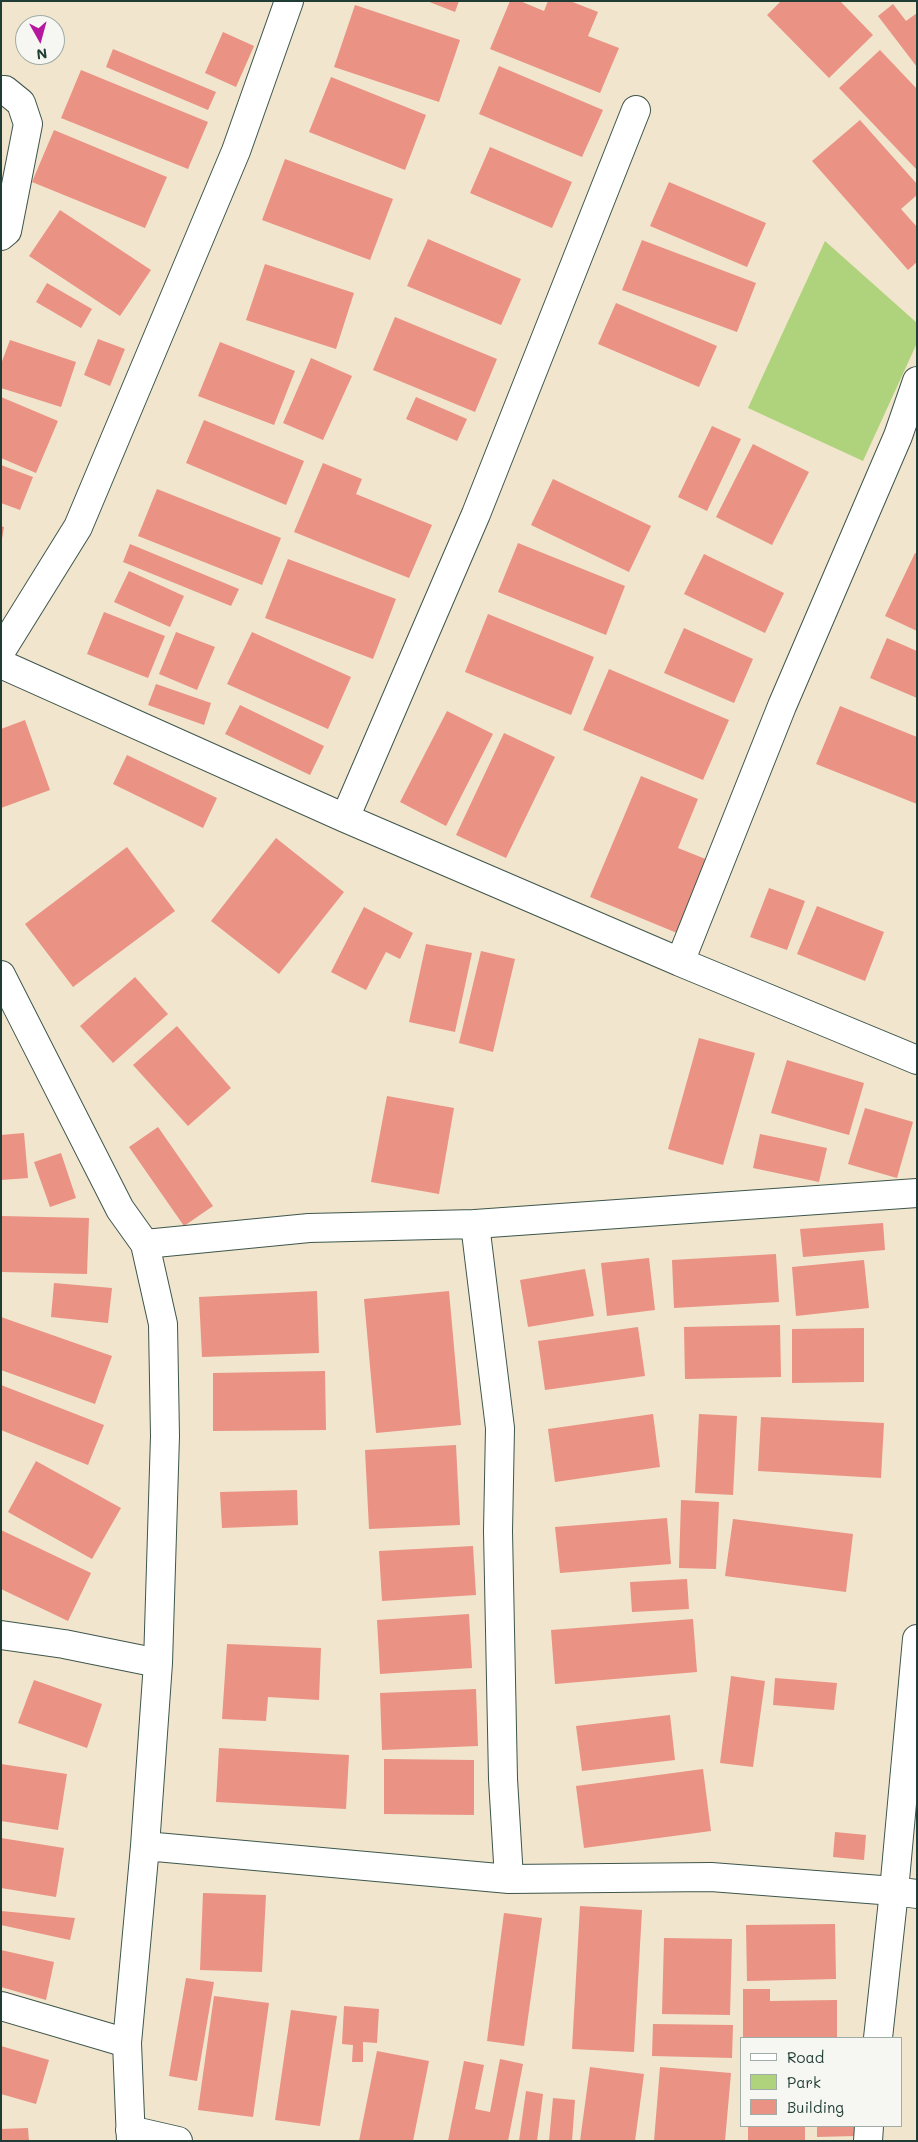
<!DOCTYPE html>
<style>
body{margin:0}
#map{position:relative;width:918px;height:2142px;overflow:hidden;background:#f1e5cd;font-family:Mali,sans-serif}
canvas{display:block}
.frame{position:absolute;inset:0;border:2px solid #1f3d34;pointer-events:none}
.legend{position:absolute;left:740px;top:2037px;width:162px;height:90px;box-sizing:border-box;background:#f6f6f2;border:1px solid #a0aca6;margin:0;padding:6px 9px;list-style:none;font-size:15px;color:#1f3d34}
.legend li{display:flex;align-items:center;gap:10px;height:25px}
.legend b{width:25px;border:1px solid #a0aca6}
.north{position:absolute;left:15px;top:15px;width:50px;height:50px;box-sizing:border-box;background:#f6f6f2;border:1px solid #a0aca6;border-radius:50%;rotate:173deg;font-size:14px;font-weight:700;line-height:20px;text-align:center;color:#1f3d34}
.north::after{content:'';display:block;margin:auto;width:18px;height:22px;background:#b5179e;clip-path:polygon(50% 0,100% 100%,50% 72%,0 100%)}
</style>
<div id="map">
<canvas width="918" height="2142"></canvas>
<div class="frame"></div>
<ul class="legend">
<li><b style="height:6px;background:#fff"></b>Road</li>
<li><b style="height:14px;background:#afd37c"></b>Park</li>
<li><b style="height:14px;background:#ea9284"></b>Building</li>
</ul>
<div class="north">N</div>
</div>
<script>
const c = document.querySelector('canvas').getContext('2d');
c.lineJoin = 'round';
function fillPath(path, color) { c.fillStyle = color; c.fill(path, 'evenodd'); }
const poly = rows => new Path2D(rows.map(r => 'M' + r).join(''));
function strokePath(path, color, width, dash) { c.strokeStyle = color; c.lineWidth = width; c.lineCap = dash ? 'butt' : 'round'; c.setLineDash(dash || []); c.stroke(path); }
const green = poly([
 [825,241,917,323,917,343,863,461,748,408]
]);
const building = poly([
 [427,1,459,1,455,12],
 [510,1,520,1,544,11,548,1,570,1,598,12,588,36,619,48,600,93,490,49],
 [781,1,840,1,873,35,829,78,767,15],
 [893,4,906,21,917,13,917,67,878,16],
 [355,5,460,40,439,102,334,67],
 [223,32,254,46,236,87,205,73],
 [113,49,216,92,208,110,106,67],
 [880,50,917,89,917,170,839,88],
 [499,66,603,110,582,157,479,114],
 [81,70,208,122,188,169,61,118],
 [331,77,426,115,405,170,309,132],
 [860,120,917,184,917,195,901,209,917,227,917,262,908,270,812,161],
 [54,130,167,177,145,228,32,182],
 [490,147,572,182,552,228,470,193],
 [285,159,393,199,370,260,262,220],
 [669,182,766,223,747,267,650,226],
 [60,210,151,270,120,316,29,256],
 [428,239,521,279,501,325,407,286],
 [642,240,756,283,737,332,622,290],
 [265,264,354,293,336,349,246,320],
 [47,283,92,309,81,328,36,302],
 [616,303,717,346,699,387,598,344],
 [395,317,497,359,475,412,373,370],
 [98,339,125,349,110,386,84,375],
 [10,340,76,362,61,407,1,388,1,364],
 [220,342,295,371,274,425,198,396],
 [311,358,352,376,323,440,283,423],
 [1,397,58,421,36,473,1,458],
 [416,397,467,419,457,441,406,419],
 [204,420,304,461,286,505,186,463],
 [712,426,741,439,707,511,678,497],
 [753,444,809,472,772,545,716,517],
 [323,463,362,479,356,494,432,525,409,578,294,532],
 [1,465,33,477,20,510,1,503],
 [553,479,651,526,629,572,531,525],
 [157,489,281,538,262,585,138,536],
 [1,526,4,527,2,539,1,539],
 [518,543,625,586,606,635,498,592],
 [130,544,239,589,231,606,123,562],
 [915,553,917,554,917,631,885,616],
 [704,554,784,593,765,633,684,594],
 [288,559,396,599,373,659,265,618],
 [129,571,184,596,170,627,114,602],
 [104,612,165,636,148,678,87,654],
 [488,614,594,657,571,715,465,672],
 [684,628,753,659,734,703,664,673],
 [176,632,215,647,197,690,159,674],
 [252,632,351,677,328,729,227,684],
 [887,638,917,651,917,698,870,678],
 [609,669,729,720,703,780,583,730],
 [156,684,211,703,204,725,148,705],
 [240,705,324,746,310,775,225,734],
 [840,706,917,737,917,804,816,764],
 [447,711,493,734,446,826,400,802],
 [25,720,50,790,1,808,1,729],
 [504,733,555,757,506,858,456,835],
 [127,755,217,798,203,828,113,784],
 [641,776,698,799,678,848,708,860,677,933,590,897],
 [276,838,344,892,279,974,211,921],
 [127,847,175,911,73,987,25,924],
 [769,888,805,901,787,950,750,937],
 [817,906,884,932,865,981,797,954],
 [364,907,413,933,400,959,386,952,366,990,331,972],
 [426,944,472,953,455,1032,409,1022],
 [481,951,515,959,493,1052,459,1043],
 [135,977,168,1014,113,1063,80,1026],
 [177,1026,231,1088,188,1126,133,1065],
 [699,1038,755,1053,723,1165,668,1149],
 [787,1060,864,1083,849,1135,771,1113],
 [387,1096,454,1108,439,1194,371,1182],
 [865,1108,913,1122,897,1178,848,1164],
 [158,1127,213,1206,184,1226,129,1147],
 [24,1133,28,1178,1,1180,1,1135],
 [760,1134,827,1148,819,1182,753,1168],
 [61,1153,76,1198,50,1207,34,1162],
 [1,1216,89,1218,87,1274,1,1272],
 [883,1223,885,1250,803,1257,800,1229],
 [776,1254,779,1302,674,1308,672,1260],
 [649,1258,655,1310,607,1316,601,1263],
 [864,1260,869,1308,796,1316,792,1267],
 [585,1269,594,1316,528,1327,520,1280],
 [54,1283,112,1288,108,1323,51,1317],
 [317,1291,319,1353,202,1357,199,1297],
 [449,1291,461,1425,376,1433,364,1299],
 [1,1317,112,1356,95,1404,1,1370],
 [780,1325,781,1377,685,1379,684,1327],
 [638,1327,645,1376,545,1390,538,1341],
 [864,1328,864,1382,792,1383,792,1329],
 [325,1371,326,1430,213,1431,213,1373],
 [1,1385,104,1425,88,1465,1,1430],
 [653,1414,660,1467,555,1482,548,1429],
 [699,1414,737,1416,733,1495,695,1493],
 [761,1417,884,1423,881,1478,758,1471],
 [456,1445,460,1525,369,1529,365,1450],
 [36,1461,121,1508,92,1559,8,1512],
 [297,1490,298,1525,222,1528,220,1492],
 [681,1500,719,1502,716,1569,679,1568],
 [667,1518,671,1564,560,1573,555,1527],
 [733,1519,853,1534,846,1592,725,1576],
 [1,1530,91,1573,68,1621,1,1589],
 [473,1546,476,1595,382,1601,379,1551],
 [687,1579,689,1609,632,1612,630,1582],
 [469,1614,472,1668,380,1674,377,1620],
 [693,1619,697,1672,555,1684,551,1630],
 [227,1644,321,1648,319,1700,268,1697,266,1721,222,1719],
 [731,1676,765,1681,753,1767,720,1763],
 [775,1678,837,1683,834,1710,773,1705],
 [34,1680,102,1704,87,1748,18,1723],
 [476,1689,478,1746,382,1750,380,1693],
 [670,1715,675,1760,582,1771,576,1726],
 [219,1748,349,1755,346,1809,216,1802],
 [384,1759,474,1760,474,1815,384,1814],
 [1,1764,67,1774,58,1830,1,1821],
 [703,1769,711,1831,584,1848,576,1786],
 [835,1832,866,1835,864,1860,833,1857],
 [1,1838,64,1848,56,1897,1,1888],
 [203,1893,266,1895,262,1972,200,1970],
 [580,1906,642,1910,634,2052,572,2049],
 [1,1911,75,1918,70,1940,1,1925],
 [504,1913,542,1918,524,2046,487,2041],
 [835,1924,836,1979,747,1981,746,1925],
 [664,1938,732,1939,730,2015,662,2014],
 [1,1950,54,1962,46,2000,1,1987],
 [186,1978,214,1982,197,2081,169,2076],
 [743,1989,770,1989,770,2001,837,2000,837,2038,743,2038],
 [214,1996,269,2003,253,2117,198,2110],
 [344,2006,379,2009,377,2043,363,2042,363,2062,352,2062,353,2045,342,2044],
 [291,2010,337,2016,320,2126,275,2120],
 [653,2024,733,2025,732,2058,652,2056],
 [1,2046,49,2060,36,2104,1,2094],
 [377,2051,429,2061,413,2141,359,2141],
 [500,2059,523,2064,508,2141,448,2141,464,2061,484,2065,475,2109,490,2112],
 [590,2067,644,2074,635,2141,580,2141],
 [660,2067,731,2073,725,2141,654,2141],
 [526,2091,543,2094,537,2141,519,2141],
 [553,2098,575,2100,572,2141,549,2141],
 [748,2126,805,2126,805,2141,748,2141],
 [817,2126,854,2126,855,2136,817,2137],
 [28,2128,29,2141,1,2141,1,2129]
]);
const street = poly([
 [1,90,5,90,21,103,28,124,7,231,1,236],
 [917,381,898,436,782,706,680,962,917,1060],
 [1,651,78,527,236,151,289,1],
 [1,664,345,818,680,962],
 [345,818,476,514,636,110],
 [1,975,120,1209,145,1244,163,1324,165,1436,158,1663,145,1846,127,2043,131,2141],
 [475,1224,500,1428,498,1531,503,1779,509,1879],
 [145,1244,309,1228,475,1224,917,1193],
 [1,1635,64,1644,158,1663],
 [145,1846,509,1879,711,1877,894,1891,917,1639],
 [1,2006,127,2043],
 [878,2038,894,1891,917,1894],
 [130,2130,178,2141],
 [868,2141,869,2126]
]);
fillPath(green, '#afd37c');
fillPath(building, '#ea9284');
strokePath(street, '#3e564b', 30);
strokePath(street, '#fff', 28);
</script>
